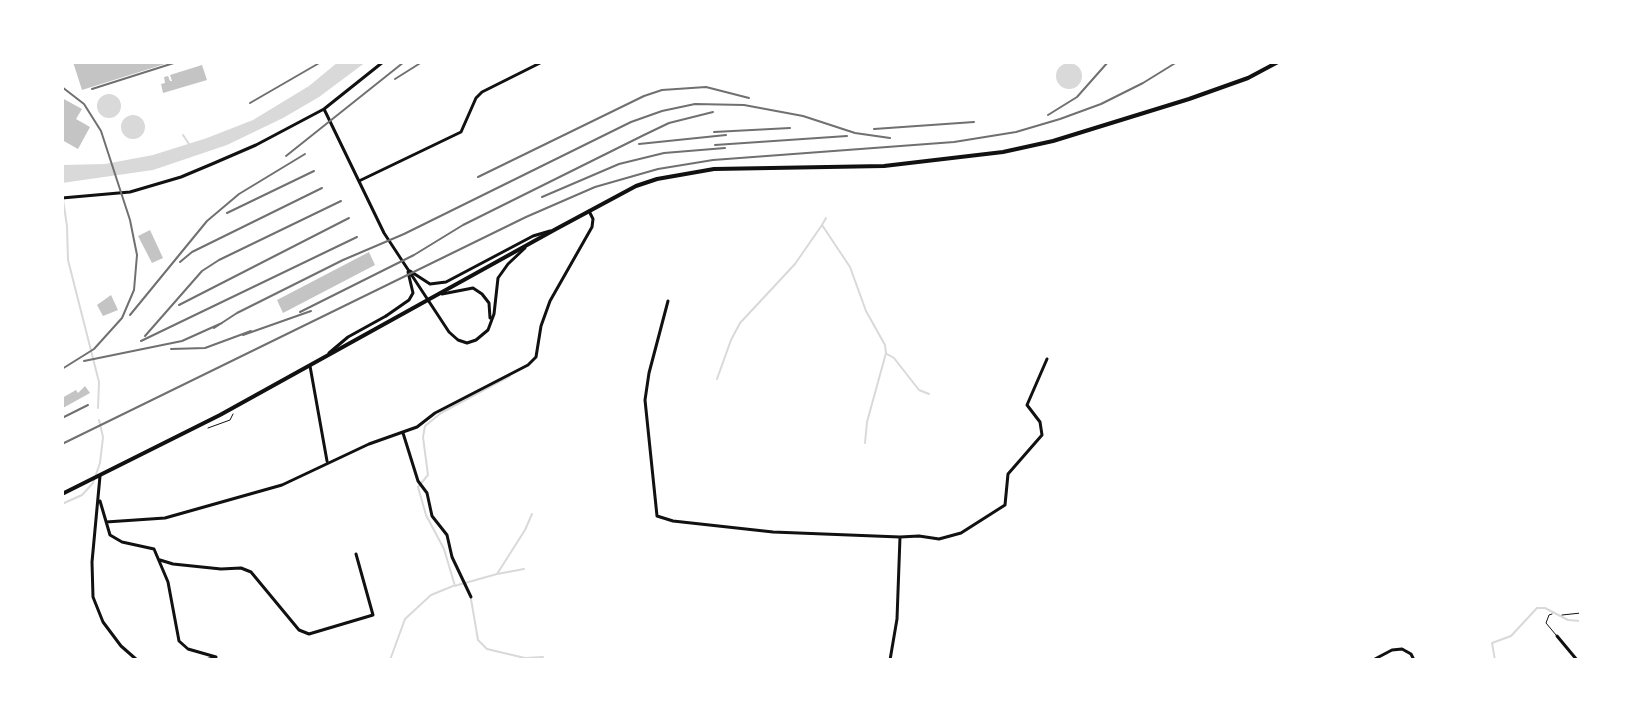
<!DOCTYPE html>
<style>
body{margin:0}
#map{position:relative;width:1643px;height:722px;overflow:hidden;background:#fff;font-family:"Noto Serif",serif}
canvas{display:block}
.frame{position:absolute;inset:0;border:64px solid #fff;pointer-events:none}
</style>
<div id="map">
<canvas width="1643" height="722"></canvas>
<div class="frame"></div>
</div>
<script>
const c = document.querySelector('canvas').getContext('2d');
c.lineJoin = 'round';
function fillPath(path, color) { c.fillStyle = color; c.fill(path, 'evenodd'); }
const poly = rows => new Path2D(rows.map(r => 'M' + r).join(''));
function strokePath(path, color, width, dash) { c.strokeStyle = color; c.lineWidth = width; c.lineCap = dash ? 'butt' : 'round'; c.setLineDash(dash || []); c.stroke(path); }
const water = poly([
 [338,62,366,62,319,97,283,118,227,145,153,170,62,183,62,165,105,164,153,155,207,138,253,120,309,86],
 '1056 76a13 13 0 1 1 26 0a13 13 0 1 1-26 0Z',
 '97 106a12 12 0 1 1 24 0a12 12 0 1 1-24 0Z',
 '121 127a12 12 0 1 1 24 0a12 12 0 1 1-24 0Z'
]);
const stream = poly([
 [183,135,189,144],
 [62,193,67,226,68,260,99,382,98,408],
 [826,218,822,225,850,267,866,311,885,345,886,353,867,422,865,443],
 [887,354,894,358,919,390,929,394],
 [717,379,731,340,740,323,795,264,822,225],
 [62,504,82,495,93,483,100,463,103,437,99,420],
 [62,534,62,541],
 [497,574,524,569],
 [464,583,455,586,444,549,426,515,418,487,428,475,423,437,425,426,441,413,510,376],
 [465,583,497,574,525,530,532,514],
 [471,599,478,640,487,649,525,658,543,657],
 [390,660,405,619,431,595,453,586],
 [494,660,496,659],
 [1495,660,1492,643,1511,636,1537,608,1545,608,1568,620,1581,621]
]);
const building = poly([
 [73,62,168,62,168,63,82,90],
 [202,65,207,80,163,93,161,84,165,83,164,77,168,76,170,81,172,81,170,75],
 [62,98,82,109,76,119,90,127,78,149,62,140],
 [150,230,163,258,152,263,138,236],
 [369,252,375,265,283,313,277,300],
 [111,295,118,310,103,316,97,305],
 [85,386,90,393,63,408,62,398,76,390,78,393]
]);
const path = poly([
 [208,428,230,420,233,414]
]);
const service = poly([
 [1552,614,1549,615,1546,623,1556,635],
 [1562,615,1581,613]
]);
const minor = poly([
 [324,109,384,233,449,332,458,340,467,343,476,340,488,330,494,314,498,278,508,264,525,248],
 [359,181,461,132,476,98,482,92,542,62],
 [62,198,130,192,181,177,212,164,256,145,324,109,383,62],
 [410,271,430,284,446,282,533,236,550,231],
 [442,294,473,288,482,294,489,303,490,318],
 [668,301,649,373,645,400,657,516,673,521,773,532,900,537,897,619,890,660],
 [386,316,409,300,413,293,408,272],
 [310,366,327,461],
 [403,433,418,481,427,493,432,516,447,535,452,557,471,597],
 [100,476,92,562,93,597,103,622,121,646,137,660],
 [100,501,110,535,122,542,154,549,168,582,179,641,188,649,216,657,206,660],
 [106,522,165,518,282,485,369,444,417,427,435,413,528,365,536,357,541,326,550,301,592,227,593,219,589,211],
 [900,537,919,536,939,539,961,533,1005,505,1008,474,1042,435,1040,422,1027,405,1047,359],
 [160,560,173,564,221,569,241,568,251,572,299,630,309,634,373,615,356,554],
 [1557,636,1577,660],
 [1373,660,1392,650,1402,649,1411,654,1414,660]
]);
const tertiary = poly([
 [329,353,348,337,386,316]
]);
const secondary = poly([
 [62,494,220,415,556,229,636,186,657,179,714,169,884,166,1003,152,1053,141,1189,99,1248,78,1278,62]
]);
const rail = poly([
 [395,79,422,62],
 [62,87,84,104,101,131,130,220,137,255,134,290,122,318,94,349,62,369],
 [92,89,177,62],
 [250,103,321,62],
 [1048,115,1077,97,1108,62],
 [874,129,974,122],
 [714,132,790,128],
 [639,144,726,135],
 [715,145,847,136],
 [286,156,404,62],
 [478,177,644,96,662,90,706,87,749,98],
 [542,197,619,164,664,153,725,148],
 [227,213,314,171],
 [180,262,192,252,322,188],
 [179,305,349,218],
 [300,312,414,255,463,225,644,135,669,123,713,112],
 [130,315,207,221,239,194,305,154],
 [214,328,237,313,343,260,404,234,631,122,662,111,695,104,744,105,803,116,855,133,890,138],
 [243,335,311,311],
 [145,336,202,271,219,260,341,201],
 [141,341,357,237],
 [171,349,205,348,251,331],
 [84,361,182,341,222,323],
 [62,418,88,405],
 [62,444,526,217,595,187,658,169,713,160,954,142,1016,132,1060,119,1101,104,1143,83,1177,62]
]);
fillPath(water, '#d9d9d9');
strokePath(stream, '#d9d9d9', 2);
fillPath(building, '#c4c4c4');
strokePath(path, '#111', 1);
strokePath(service, '#111', 1);
strokePath(minor, '#111', 3);
strokePath(tertiary, '#111', 3);
strokePath(secondary, '#111', 4);
strokePath(rail, '#707070', 2);
</script>
